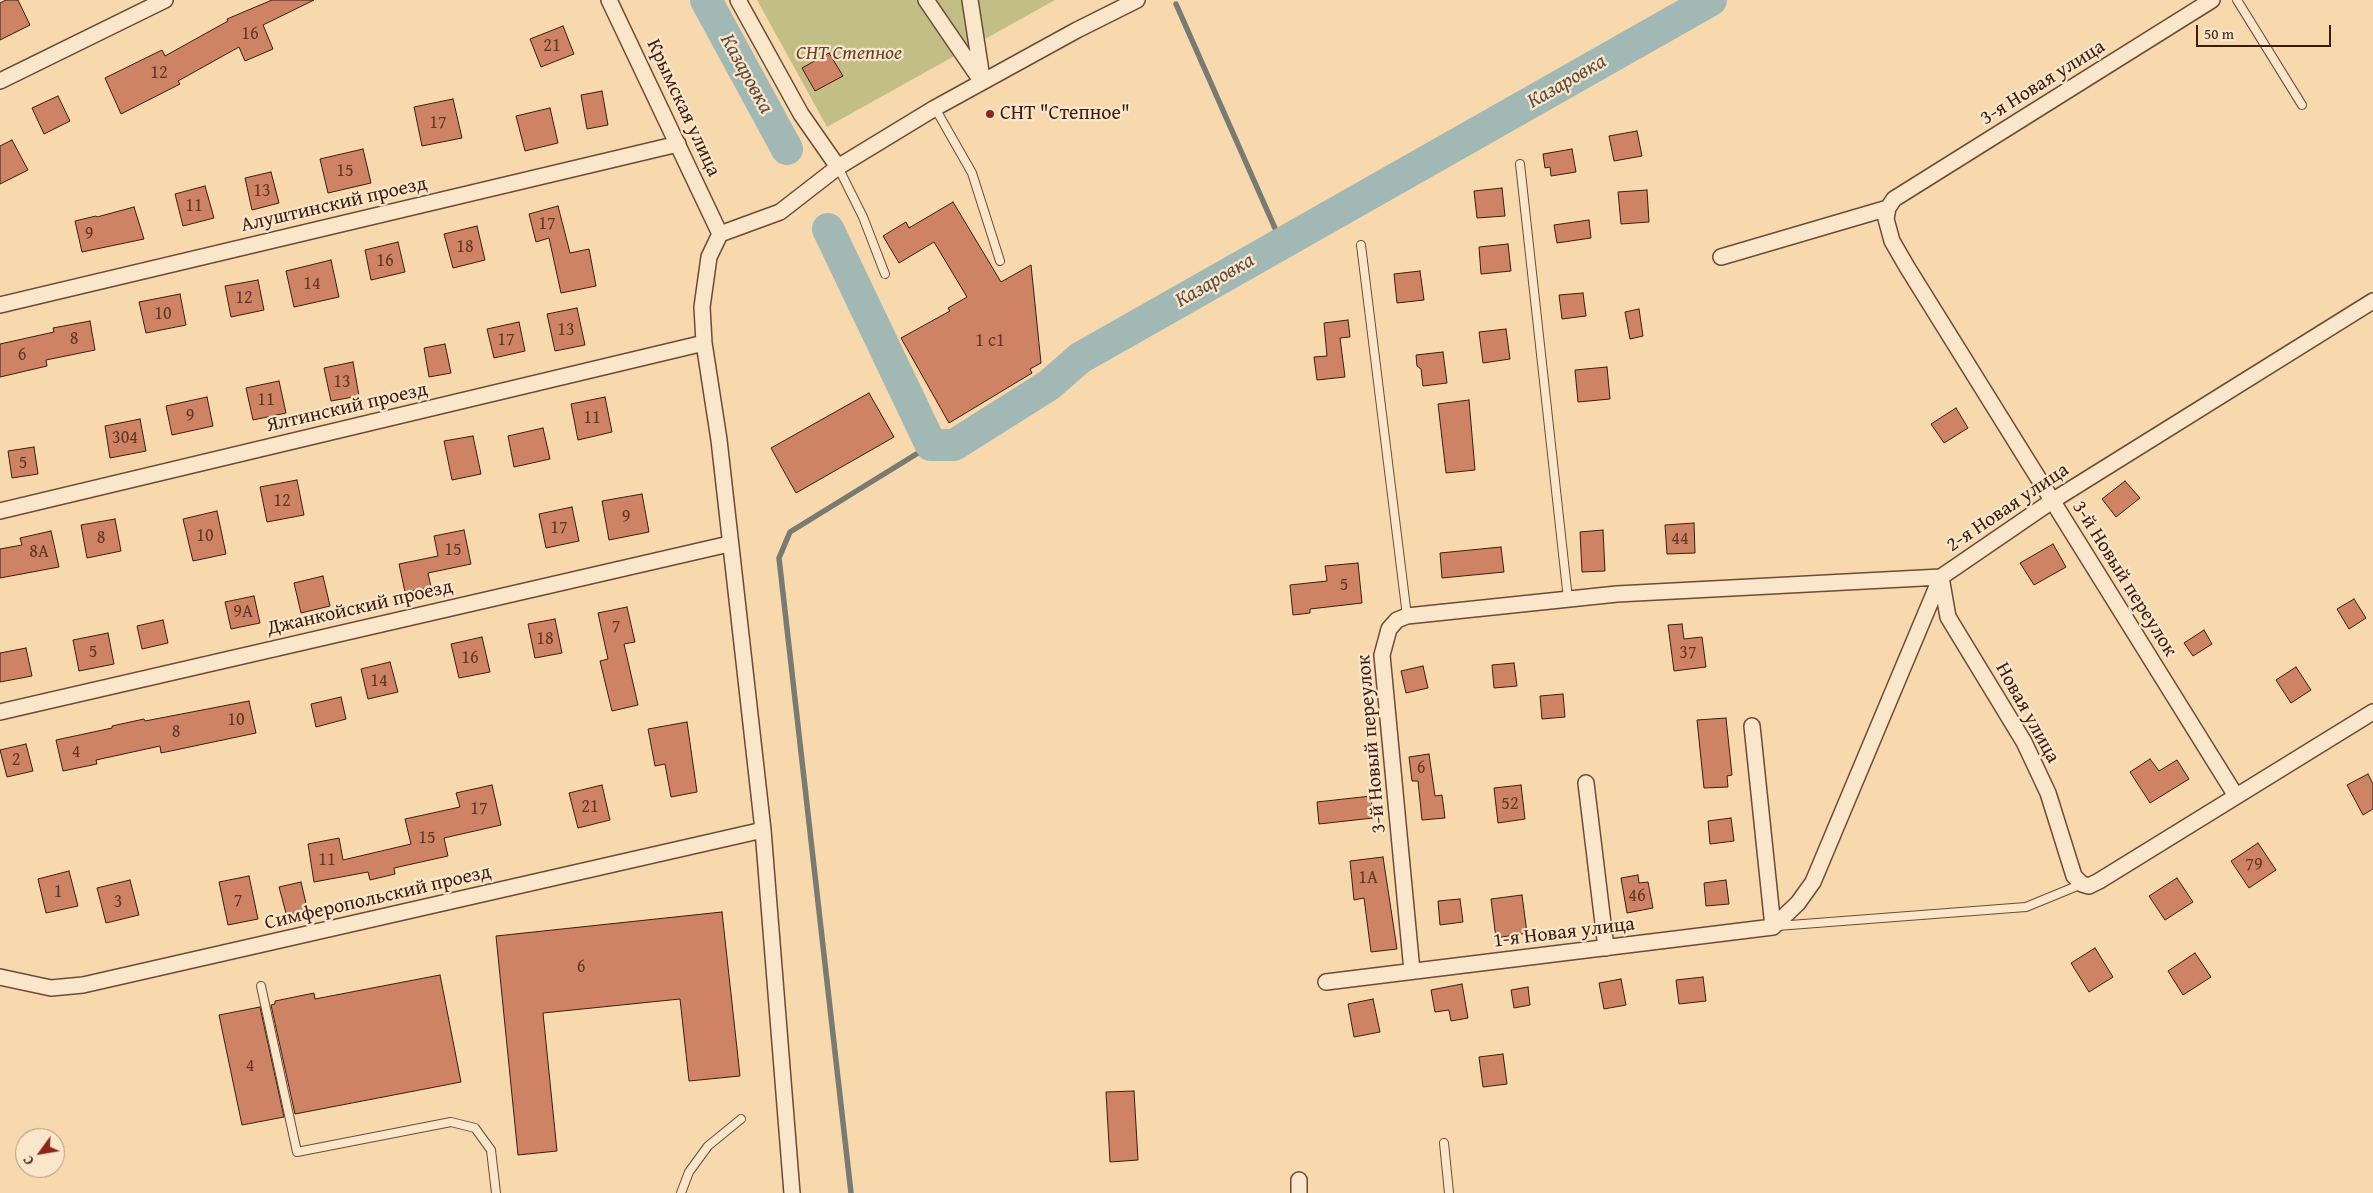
<!DOCTYPE html>
<meta charset="utf-8">
<style>
body{margin:0}
#map{position:relative;width:2373px;height:1193px;overflow:hidden;background:#f8d9ae;font-family:"Gentium Book Plus",serif}
canvas{display:block}
.north{position:absolute;left:15px;top:1128px;width:50px;height:50px;box-sizing:border-box;background:#fae6ca;border:1px solid #ae957f;border-radius:50%;rotate:238deg;font-size:14px;font-weight:700;line-height:20px;text-align:center;color:#3d1c0e}
.north::after{content:'';display:block;margin:auto;width:18px;height:22px;background:#8f2418;clip-path:polygon(50% 0,100% 100%,50% 72%,0 100%)}
.scale{position:absolute;left:2196px;top:25px;width:135px;height:22px;box-sizing:border-box;border:2px solid #3d1c0e;border-top:0;padding-left:6px;font-size:15px;line-height:18px;white-space:nowrap;color:#3d1c0e;-webkit-text-stroke:4px #fae6ca;paint-order:stroke}
</style>
<div id="map">
<canvas width="2373" height="1193"></canvas>
<div class="north">С</div>
<div class="scale">50 m</div>
</div>
<script>
const c = document.querySelector('canvas').getContext('2d');
c.lineJoin = 'round';
function fillPath(path, color) { c.fillStyle = color; c.fill(path, 'evenodd'); }
const poly = rows => new Path2D(rows.map(r => 'M' + r).join(''));
function strokePath(path, color, width, dash) { c.strokeStyle = color; c.lineWidth = width; c.lineCap = dash ? 'butt' : 'round'; c.setLineDash(dash || []); c.stroke(path); }
function write(font, color, halo, rows, align = 'center') {
  c.font = font + ' "Gentium Book Plus",serif'; c.lineWidth = 4.5; c.setLineDash([]); c.textBaseline = 'middle'; c.strokeStyle = halo; c.fillStyle = color; for (const [text, x, y, turn = 0] of rows) {
    c.save(); c.translate(x, y); c.rotate((+turn || 0) * Math.PI / 180); c.textAlign = isNaN(turn) ? turn : align; if (halo) c.strokeText(text, 0, 0); c.fillText(text, 0, 0); c.restore();
  }
}
const green = poly([
 [757,0,1055,0,827,127]
]);
const stream = poly([
 [1176,4,1282,244],
 [851,1193,779,558,790,532,931,445]
]);
const river = poly([
 [706,0,787,149],
 [828,229,931,445,954,445,1049,385,1080,358,1711,0]
]);
const building = poly([
 [6,0,18,0,30,25,0,40,0,3,6,0],
 [272,0,314,0,263,25,273,49,245,61,239,47,178,81,180,84,121,114,105,78,162,50,165,56,228,21,227,19,272,0],
 [563,26,574,54,541,67,530,39,563,26],
 [829,53,843,76,815,91,802,68,829,53],
 [602,91,608,125,587,129,581,95,602,91],
 [58,96,70,121,44,134,32,108,58,96],
 [453,99,462,138,422,146,414,107,453,99],
 [550,108,558,143,525,151,516,116,550,108],
 [1637,131,1642,156,1614,161,1609,136,1637,131],
 [12,140,28,170,0,184,0,146,12,140],
 [363,149,371,183,328,193,320,159,363,149],
 [1572,149,1576,172,1551,176,1550,167,1545,168,1543,154,1572,149],
 [271,172,279,203,252,210,245,178,271,172],
 [205,186,214,218,183,226,175,194,205,186],
 [1502,188,1505,216,1477,218,1474,191,1502,188],
 [1647,190,1649,222,1621,224,1618,192,1647,190],
 [953,202,1001,282,1031,265,1041,363,1030,369,1032,373,949,423,901,338,950,311,948,308,967,297,934,242,899,263,883,236,906,222,909,228,953,202],
 [558,206,570,253,589,249,596,286,561,293,549,238,536,242,529,214,558,206],
 [134,207,144,239,82,252,75,221,96,216,97,217,134,207],
 [1589,220,1591,238,1557,243,1554,225,1589,220],
 [477,226,485,260,453,268,444,234,477,226],
 [398,242,405,272,371,280,365,250,398,242],
 [1508,244,1511,271,1481,274,1479,247,1508,244],
 [331,260,339,297,294,307,286,271,331,260],
 [1420,271,1424,300,1397,303,1394,274,1420,271],
 [258,280,264,310,231,317,225,286,258,280],
 [1583,293,1586,316,1562,319,1559,295,1583,293],
 [180,294,186,325,146,333,139,302,180,294],
 [577,308,585,345,555,351,547,314,577,308],
 [1639,309,1643,336,1630,339,1625,312,1639,309],
 [1348,320,1350,337,1340,338,1345,377,1317,380,1314,357,1327,356,1324,323,1348,320],
 [90,321,95,350,46,360,47,366,0,377,0,344,54,332,53,328,90,321],
 [519,322,525,351,494,358,487,329,519,322],
 [1506,329,1510,359,1483,363,1479,332,1506,329],
 [445,344,451,373,429,377,424,348,445,344],
 [1443,352,1447,383,1423,386,1421,369,1417,366,1416,355,1443,352],
 [353,362,359,396,331,401,324,368,353,362],
 [1607,367,1610,399,1578,402,1575,370,1607,367],
 [279,381,286,413,253,420,246,388,279,381],
 [869,393,894,437,796,493,771,448,869,393],
 [207,397,213,426,172,435,166,406,207,397],
 [605,397,612,432,578,440,571,404,605,397],
 [1469,400,1475,470,1446,473,1438,404,1469,400],
 [1956,408,1968,428,1944,443,1931,424,1956,408],
 [140,419,146,451,110,458,105,426,140,419],
 [543,428,550,459,514,467,508,436,543,428],
 [473,436,481,474,452,480,444,441,473,436],
 [34,447,38,474,12,478,8,451,34,447],
 [297,480,304,515,267,522,260,487,297,480],
 [2125,481,2140,498,2116,517,2102,499,2125,481],
 [642,494,649,532,609,540,602,501,642,494],
 [572,507,579,541,546,548,539,514,572,507],
 [217,511,226,554,193,561,183,519,217,511],
 [115,519,121,551,87,558,81,525,115,519],
 [1694,523,1695,553,1667,554,1665,525,1694,523],
 [464,530,471,564,428,573,431,587,405,592,399,564,438,556,434,536,464,530],
 [1603,530,1605,571,1582,572,1580,532,1603,530],
 [51,531,59,567,0,578,0,549,22,545,20,538,51,531],
 [2053,544,2066,567,2034,585,2020,563,2053,544],
 [1501,547,1504,572,1442,578,1440,553,1501,547],
 [1358,563,1362,603,1310,609,1310,613,1293,615,1290,585,1327,581,1325,566,1358,563],
 [323,576,330,606,301,613,294,583,323,576],
 [254,596,260,623,231,629,225,602,254,596],
 [2354,599,2366,618,2349,629,2337,609,2354,599],
 [627,607,635,642,624,644,638,705,612,711,600,661,608,659,598,613,627,607],
 [555,619,562,653,535,658,528,624,555,619],
 [163,620,168,643,142,649,137,626,163,620],
 [1682,624,1684,639,1702,637,1706,667,1674,671,1668,625,1682,624],
 [2204,630,2212,644,2193,656,2184,643,2204,630],
 [108,633,114,664,79,671,73,640,108,633],
 [482,637,490,672,459,678,451,644,482,637],
 [26,648,32,676,0,682,0,653,26,648],
 [390,662,398,692,368,699,361,669,390,662],
 [1514,663,1517,686,1494,688,1492,665,1514,663],
 [1423,666,1428,688,1406,693,1401,671,1423,666],
 [2296,667,2311,690,2291,703,2276,680,2296,667],
 [1563,694,1565,717,1542,719,1540,696,1563,694],
 [341,697,346,719,316,727,311,704,341,697],
 [249,701,256,733,161,753,160,746,96,760,97,764,63,771,56,740,112,728,112,726,144,719,145,721,249,701],
 [1726,718,1732,775,1727,776,1728,787,1704,788,1697,720,1726,718],
 [687,722,697,792,671,797,665,764,655,766,648,729,687,722],
 [26,744,33,771,7,777,0,750,26,744],
 [1429,754,1435,796,1442,795,1445,818,1422,820,1418,781,1412,781,1409,757,1429,754],
 [2150,759,2159,771,2177,760,2189,779,2150,803,2130,772,2150,759],
 [2368,774,2373,784,2373,809,2363,815,2347,785,2368,774],
 [492,785,501,825,444,838,448,856,394,868,395,874,370,880,368,872,314,882,308,844,339,838,343,860,411,844,405,819,460,807,456,793,492,785],
 [602,785,610,820,578,828,569,793,602,785],
 [1521,785,1525,819,1498,823,1494,788,1521,785],
 [1371,796,1373,818,1319,824,1317,802,1371,796],
 [1731,818,1734,841,1710,844,1708,821,1731,818],
 [2258,843,2276,870,2249,888,2231,861,2258,843],
 [1383,857,1397,949,1371,952,1364,898,1354,900,1350,861,1383,857],
 [69,871,78,906,46,913,38,879,69,871],
 [1638,875,1639,883,1648,882,1653,908,1627,913,1621,878,1638,875],
 [249,876,258,919,228,925,219,882,249,876],
 [2177,878,2193,902,2165,920,2149,896,2177,878],
 [130,880,139,915,106,923,97,888,130,880],
 [1726,880,1729,904,1706,906,1704,883,1726,880],
 [301,882,308,912,287,917,279,887,301,882],
 [1522,895,1527,933,1496,938,1491,899,1522,895],
 [1460,899,1463,922,1440,925,1438,901,1460,899],
 [722,912,740,1076,689,1081,680,999,543,1013,557,1151,518,1155,496,936,722,912],
 [2095,948,2113,977,2089,992,2071,963,2095,948],
 [2195,953,2211,977,2183,995,2168,971,2195,953],
 [440,975,461,1082,295,1114,271,1005,275,1004,275,1001,314,993,315,999,440,975],
 [1703,977,1706,1001,1679,1004,1676,980,1703,977],
 [1621,979,1626,1005,1604,1009,1599,983,1621,979],
 [1462,984,1468,1018,1451,1021,1449,1010,1435,1012,1431,990,1462,984],
 [1528,987,1530,1005,1514,1008,1511,990,1528,987],
 [1373,999,1380,1032,1354,1037,1348,1004,1373,999],
 [260,1007,284,1117,242,1125,219,1015,260,1007],
 [1503,1054,1507,1084,1483,1087,1479,1057,1503,1054],
 [1134,1091,1138,1160,1110,1162,1106,1092,1134,1091]
]);
const service = poly([
 [2237,0,2302,105],
 [935,108,972,173,1000,261],
 [1520,164,1568,599],
 [838,167,863,217,885,274],
 [1361,245,1407,616],
 [1777,926,2026,907,2082,884],
 [261,986,297,1152,451,1122,475,1128,491,1150,496,1193],
 [1444,1143,1449,1193],
 [681,1193,689,1172,708,1146,741,1119]
]);
const minor = poly([
 [609,0,720,234],
 [738,0,801,114,838,167],
 [926,0,982,82],
 [970,0,982,78],
 [2212,0,1894,199,1888,208,1886,219,1892,241,1907,267,2236,796],
 [0,81,165,0],
 [1721,257,1888,208],
 [0,305,678,144],
 [0,511,704,343],
 [0,712,729,544],
 [1752,726,1773,927],
 [1586,783,1606,948],
 [1412,971,1382,655,1389,629,1397,620,1407,616,1617,594,1941,577,2052,501,2373,301],
 [0,977,51,988,83,985,763,830],
 [1326,982,1773,927,1798,903,1813,882,1941,577,1948,617,2024,742,2048,793,2074,876,2082,884,2089,886,2099,881,2373,712],
 [1299,1180,1299,1193],
 [792,1193,763,830,719,440,704,343,702,307,709,257,720,234,780,212,838,167,935,108,1077,30,1137,0]
]);
const markers = [
 [990,114,5,"#8f2418"]
];
const numberNames = [
 ["16",250,34],
 ["21",552,46],
 ["12",159,73],
 ["17",438,123],
 ["15",345,171],
 ["13",262,191],
 ["11",194,206],
 ["17",547,224],
 ["9",89,234],
 ["18",465,247],
 ["16",385,261],
 ["14",312,284],
 ["12",244,298],
 ["10",163,314],
 ["13",566,330],
 ["8",74,339],
 ["17",506,340],
 ["1 с1",990,341],
 ["6",22,355],
 ["13",342,382],
 ["11",266,400],
 ["9",190,416],
 ["11",592,418],
 ["304",125,438],
 ["5",23,463],
 ["12",282,501],
 ["9",626,517],
 ["17",559,528],
 ["10",205,536],
 ["8",101,538],
 ["44",1680,539],
 ["15",453,550],
 ["8А",39,552],
 ["5",1344,585],
 ["9А",243,612],
 ["7",616,627],
 ["18",545,639],
 ["5",93,652],
 ["37",1688,653],
 ["16",470,658],
 ["14",379,681],
 ["10",236,720],
 ["8",176,732],
 ["4",76,752],
 ["2",16,760],
 ["6",1421,768],
 ["52",1510,804],
 ["21",590,807],
 ["17",479,809],
 ["15",427,838],
 ["11",327,860],
 ["79",2254,865],
 ["1А",1368,878],
 ["1",58,892],
 ["46",1637,896],
 ["7",238,901],
 ["3",118,902],
 ["6",581,967],
 ["4",250,1066]
];
const parkNames = [
 ["СНТ Степное",849,54]
];
const streetNames = [
 ["3-я Новая улица",2043,83,-32],
 ["Крымская улица",683,108,65],
 ["Алуштинский проезд",334,205,-13],
 ["Ялтинский проезд",347,408,-13],
 ["2-я Новая улица",2008,508,-34],
 ["3-й Новый переулок",2124,579,58],
 ["Джанкойский проезд",360,608,-13],
 ["Новая улица",2027,713,61],
 ["3-й Новый переулок",1372,744,-95],
 ["Симферопольский проезд",378,898,-13],
 ["1-я Новая улица",1564,933,-7]
];
const poiNames = [
 ["СНТ \"Степное\"",1000,114]
];
const waterNames = [
 ["Казаровка",746,74,61],
 ["Казаровка",1567,82,-30],
 ["Казаровка",1215,281,-30]
];
fillPath(green, '#c3be86');
strokePath(stream, '#797a72', 5.5);
strokePath(river, '#a1b8b5', 32);
fillPath(building, '#ce8364');
strokePath(building, '#3d1c0e', 1);
strokePath(service, '#6c4b36', 10);
strokePath(minor, '#6c4b36', 18);
strokePath(service, '#fae6ca', 8);
strokePath(minor, '#fae6ca', 15);
for (const [x, y, r, color] of markers) { const dot = new Path2D(); dot.arc(x, y, r, 0, 2 * Math.PI); c.fillStyle = color; c.fill(dot); strokePath(dot, '#fae6ca', 2); }
write('18px', '#613624', null, numberNames);
write('italic 20px', '#5e442c', '#fae6ca', parkNames);
write('20px', '#3d1c0e', '#fae6ca', streetNames);
write('20px', '#3d1c0e', '#fae6ca', poiNames, 'left');
write('italic 21px', '#5b4b40', '#fae6ca', waterNames);
</script>
